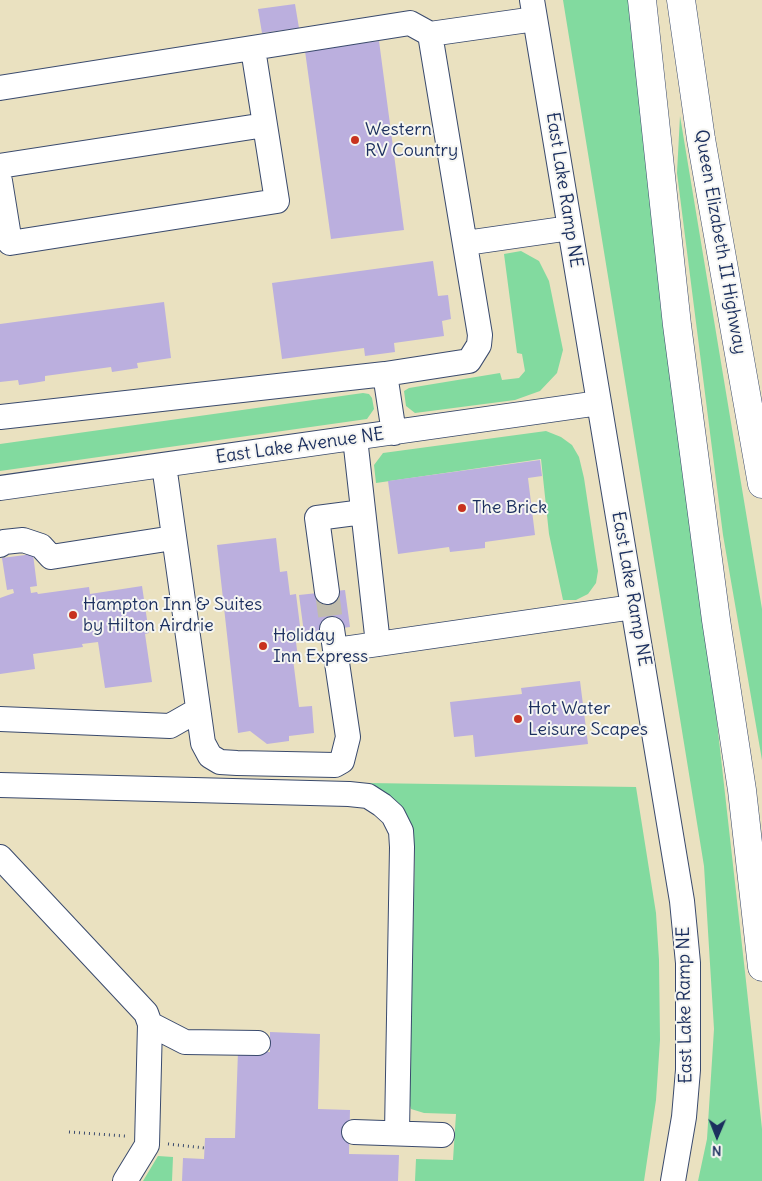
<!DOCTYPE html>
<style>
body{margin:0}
#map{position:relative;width:762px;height:1181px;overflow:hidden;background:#eae1c0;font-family:Delius,sans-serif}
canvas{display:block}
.north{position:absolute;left:692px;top:1111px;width:50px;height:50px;-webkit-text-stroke:4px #f6f6f2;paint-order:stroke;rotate:181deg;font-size:14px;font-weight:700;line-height:20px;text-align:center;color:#1b2f5e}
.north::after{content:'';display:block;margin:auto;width:18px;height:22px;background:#1b2f5e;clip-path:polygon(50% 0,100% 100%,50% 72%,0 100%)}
</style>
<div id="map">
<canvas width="762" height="1181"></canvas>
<div class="north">N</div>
</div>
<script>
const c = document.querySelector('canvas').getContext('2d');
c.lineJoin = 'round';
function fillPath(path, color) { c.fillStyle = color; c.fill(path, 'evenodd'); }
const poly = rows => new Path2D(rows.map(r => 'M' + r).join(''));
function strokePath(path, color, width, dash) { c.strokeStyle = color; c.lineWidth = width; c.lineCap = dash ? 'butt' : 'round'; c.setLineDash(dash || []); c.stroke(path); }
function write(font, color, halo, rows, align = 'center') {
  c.font = font + ' Delius,sans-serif'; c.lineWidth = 4; c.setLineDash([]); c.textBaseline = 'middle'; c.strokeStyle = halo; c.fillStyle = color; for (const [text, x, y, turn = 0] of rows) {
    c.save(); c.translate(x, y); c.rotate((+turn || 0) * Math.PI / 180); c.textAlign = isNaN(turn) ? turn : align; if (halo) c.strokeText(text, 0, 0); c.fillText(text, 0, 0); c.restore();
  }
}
const green = poly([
 [563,0,636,0,745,972,762,1129,762,1181,698,1181,707,1139,714,1029,704,866],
 [680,116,762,609,762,760,723,535,677,173],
 [521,251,539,261,549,281,563,350,557,373,540,391,515,400,415,413,406,406,404,391,409,388,500,373,502,380,519,378,525,371,522,354,517,353,504,254],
 [363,393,369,394,372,398,374,409,367,419,0,471,0,444],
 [546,431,561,437,572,445,579,457,584,478,598,571,596,583,588,594,576,600,563,600,549,534,541,459,376,483,374,465,383,453],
 [368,783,636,787,656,913,659,960,660,1040,656,1100,644,1181,415,1181,416,1159,453,1160,456,1114,424,1113,411,1109,409,1102,415,850,409,820,391,797],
 [158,1156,173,1157,172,1181,143,1181]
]);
const building = poly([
 [295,4,299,28,262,33,258,9],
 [379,41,404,230,331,239,305,51],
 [433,261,438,296,448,295,451,319,442,321,444,336,394,343,395,352,365,356,364,348,282,359,272,283],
 [164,302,171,358,137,363,138,368,112,372,111,367,45,376,45,381,33,383,19,385,18,380,0,382,0,324],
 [540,460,542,476,528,478,535,535,485,542,485,548,450,552,449,547,398,554,388,481],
 [276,538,280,572,287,571,290,595,296,594,301,634,295,634,298,658,293,659,299,707,312,706,314,733,289,736,289,741,267,744,250,731,238,733,217,545],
 [33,554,37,586,30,587,31,593,37,592,38,594,89,587,90,594,142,586,149,633,145,634,152,682,105,688,98,642,82,644,83,647,33,654,35,669,0,674,0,598,14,593,13,589,7,590,2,558],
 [345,590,350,627,304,633,299,595],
 [580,681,588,744,475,757,473,735,454,737,450,702,522,694,521,688],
 [270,1032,320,1034,318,1109,350,1110,349,1154,399,1155,398,1181,182,1181,183,1158,204,1159,205,1138,235,1138,238,1051,270,1052]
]);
const minorTunnel = poly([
 [327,592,332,629]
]);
const path = poly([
 [69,1132,125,1136],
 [168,1144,205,1148]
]);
const minor = poly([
 [532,0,682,901,688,963,688,1070,684,1117,673,1181],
 [0,88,410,23,430,34],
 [0,166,265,125],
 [0,181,10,243,277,201,253,49],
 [466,243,570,228],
 [385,374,394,433],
 [0,417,385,374,469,361,479,345,480,335,430,34,535,19],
 [355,438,378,644,633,607],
 [164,465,203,743,210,756,220,762,237,763,335,765,342,761,348,737,332,629],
 [0,488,599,403],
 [0,545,4,542,23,540,41,546,51,557,173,538],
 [327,592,317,518,363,512],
 [336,650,378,644],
 [0,719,170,726,198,710],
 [0,785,349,794,368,796,382,805,393,815,401,831,402,847,397,1132],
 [0,857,146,1013,150,1024,147,1145,125,1181],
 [150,1024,185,1042,258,1043],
 [354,1132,442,1135]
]);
const highway = poly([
 [642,0,677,325,716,620,742,790,762,967],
 [681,0,701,139,762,484]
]);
const markers = [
 [355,140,5,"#c8321e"],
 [462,508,5,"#c8321e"],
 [73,615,5,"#c8321e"],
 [263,646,5,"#c8321e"],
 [518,719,5,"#c8321e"]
];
const poiNames = [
 ["Western",365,130],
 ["RV Country",365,151],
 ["The Brick",472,508],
 ["Hampton Inn & Suites",83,605],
 ["by Hilton Airdrie",83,626],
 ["Holiday",273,636],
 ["Inn Express",273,657],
 ["Hot Water",528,709],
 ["Leisure Scapes",528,730]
];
const streetNames = [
 ["East Lake Ramp NE",564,190,81],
 ["Queen Elizabeth II Highway",720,242,80],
 ["East Lake Avenue NE",300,446,-8],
 ["East Lake Ramp NE",631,589,80],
 ["East Lake Ramp NE",685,1005,-91]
];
fillPath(green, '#82da9f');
fillPath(building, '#bbafde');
strokePath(minorTunnel, '#c1bdac', 24, [24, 12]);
strokePath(minor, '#3a4a6d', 26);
strokePath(highway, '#3a4a6d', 29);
strokePath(path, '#3a4a6d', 3, [1, 4]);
strokePath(minor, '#fff', 24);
strokePath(highway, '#fff', 28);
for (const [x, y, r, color] of markers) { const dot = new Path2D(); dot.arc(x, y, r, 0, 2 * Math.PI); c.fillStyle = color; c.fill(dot); strokePath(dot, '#f6f6f2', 2); }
write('18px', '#1b2f5e', '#f6f6f2', poiNames, 'left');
write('18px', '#1b2f5e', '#f6f6f2', streetNames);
</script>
